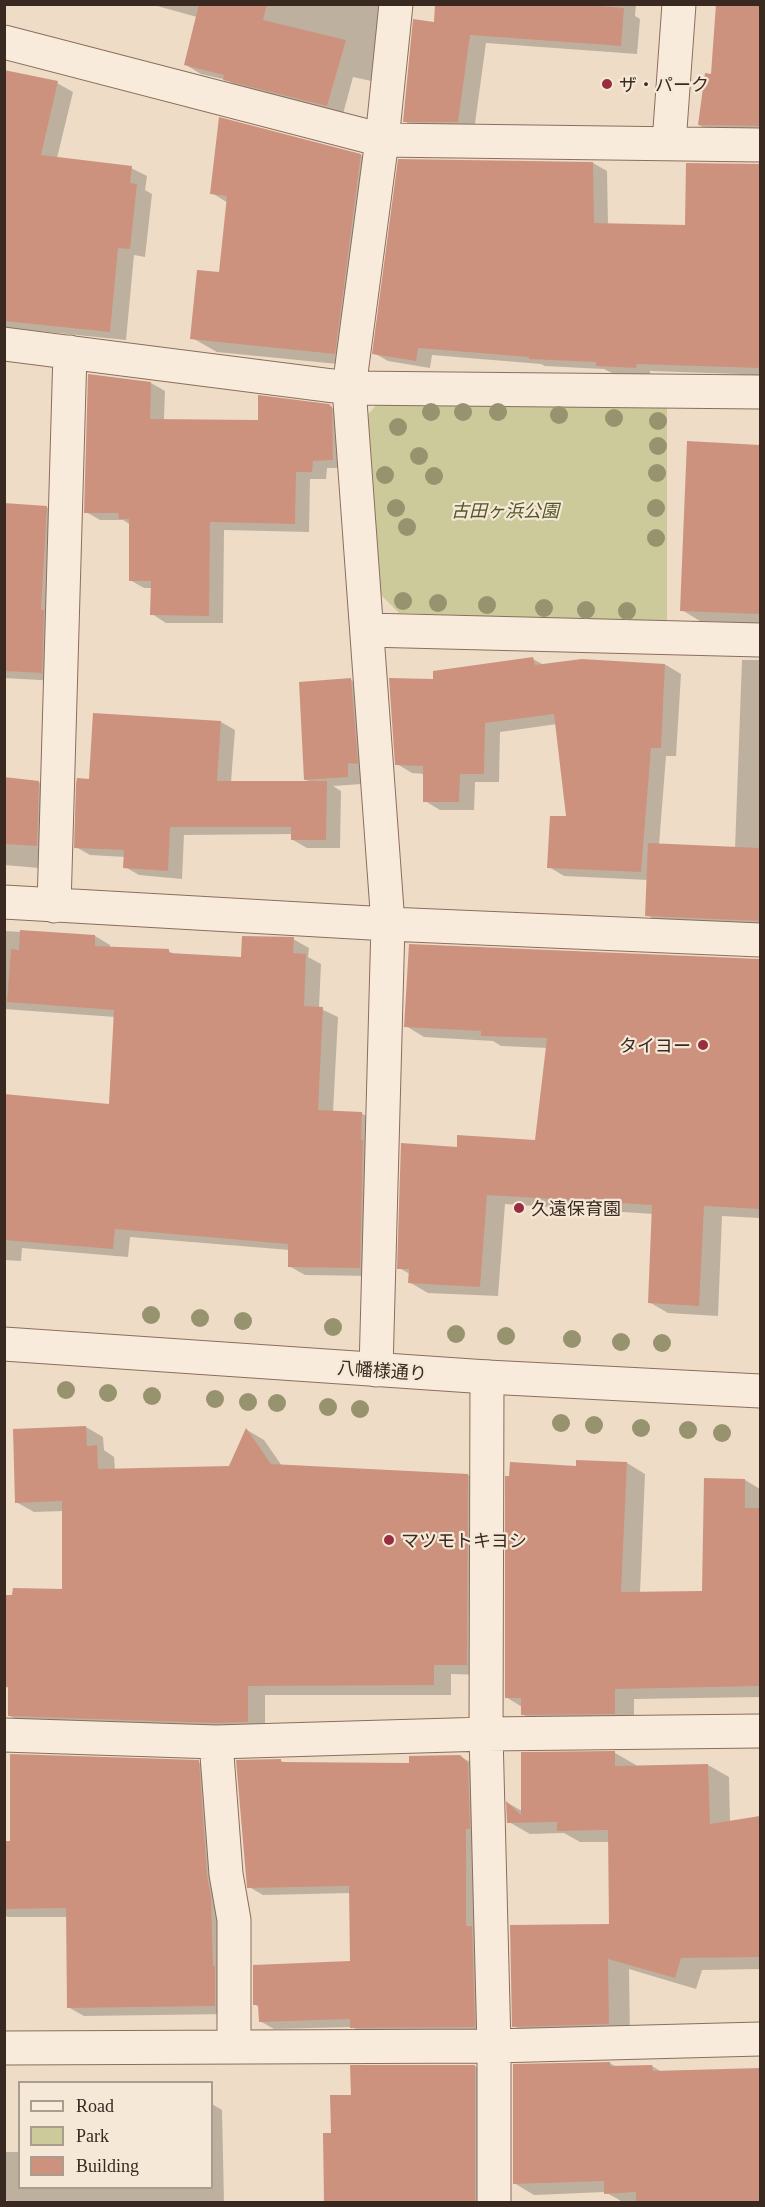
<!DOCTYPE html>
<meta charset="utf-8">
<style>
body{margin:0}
#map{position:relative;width:765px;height:2207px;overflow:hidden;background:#eedcc7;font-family:Georgia,serif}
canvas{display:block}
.frame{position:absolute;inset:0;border:6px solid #3a2920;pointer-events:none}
.legend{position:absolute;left:18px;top:2081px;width:195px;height:108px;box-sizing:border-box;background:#f5e8d7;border:2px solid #aa9c8e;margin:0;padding:8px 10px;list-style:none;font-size:18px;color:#3a2920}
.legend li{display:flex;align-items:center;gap:12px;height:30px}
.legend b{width:30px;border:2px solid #aa9c8e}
</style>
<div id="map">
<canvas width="765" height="2207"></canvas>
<div class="frame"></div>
<ul class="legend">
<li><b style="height:8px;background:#f9ebdb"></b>Road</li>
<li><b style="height:16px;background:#ccca9b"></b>Park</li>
<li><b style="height:16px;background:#cc927e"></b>Building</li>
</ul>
</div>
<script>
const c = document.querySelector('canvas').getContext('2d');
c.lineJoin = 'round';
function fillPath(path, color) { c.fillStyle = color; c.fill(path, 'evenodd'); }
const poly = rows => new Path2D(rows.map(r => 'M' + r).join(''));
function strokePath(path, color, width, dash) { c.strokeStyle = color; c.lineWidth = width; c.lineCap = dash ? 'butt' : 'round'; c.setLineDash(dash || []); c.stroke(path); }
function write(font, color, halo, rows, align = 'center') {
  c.font = font + ' Georgia,"Noto Sans JP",serif'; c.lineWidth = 4.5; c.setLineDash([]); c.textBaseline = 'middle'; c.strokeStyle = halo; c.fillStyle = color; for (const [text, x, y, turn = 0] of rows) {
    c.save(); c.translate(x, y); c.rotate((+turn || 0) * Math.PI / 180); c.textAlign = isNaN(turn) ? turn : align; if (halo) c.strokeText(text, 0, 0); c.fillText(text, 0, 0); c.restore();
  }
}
const green = poly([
 [382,399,667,408,667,623,399,613,377,591,368,414]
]);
const shadow = poly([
 [150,4,386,4,385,84,353,77,343,114,240,88,227,80,201,74,186,65,197,17],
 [451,4,636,4,635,16,640,19,637,54,486,43,474,131,421,130,404,121,449,25],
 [717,4,760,4,760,133,713,133,699,125,713,76],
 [4,71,57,83,73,92,57,158,131,168,147,176,145,190,152,194,145,257,134,255,126,340,9,328,9,332,4,332],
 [361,155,384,169,358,366,217,352,194,339,221,274,228,203,212,193],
 [593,163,607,171,608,225,686,227,688,165,760,165,760,378,745,378,738,374,650,371,650,375,612,373,604,369,545,366,541,364,432,355,430,368,388,361,374,353],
 [151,383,165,391,164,420,259,422,328,406,343,414,347,468,327,468,326,479,310,479,309,532,224,530,223,623,166,623,152,614,152,588,144,588,130,580,131,525,123,520,100,520,86,512],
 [689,443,760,446,760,630,747,623,700,621,682,610],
 [4,505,46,507,62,516,57,681,4,678],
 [533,659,544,665,581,660,666,665,681,674,676,756,666,756,659,845,735,849,742,660,760,660,760,930,666,926,647,915,648,880,564,876,549,867,567,818,557,724,500,732,499,782,475,782,474,810,440,810,425,801,425,774,412,773,397,764,434,680],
 [351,680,365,688,362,784,333,786,341,791,340,848,307,848,293,840,293,834,184,835,182,879,139,875,125,867,125,857,90,855,76,847,90,781,221,722,235,730,231,782,311,783,305,779],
 [4,779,38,782,54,791,39,868,4,865],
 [4,931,95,936,110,945,110,948,169,951,175,955,243,959,293,939,309,948,308,957,321,964,319,1008,338,1017,333,1112,361,1113,377,1122,375,1276,305,1275,289,1266,290,1250,130,1237,128,1257,22,1248,21,1261,4,1260,4,1095,110,1105,115,1017,4,1009],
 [759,960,760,1218,722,1216,718,1316,668,1313,649,1302,653,1214,505,1204,498,1296,428,1293,409,1282,410,1274,399,1268,458,1149,536,1141,548,1048,501,1046,493,1041,424,1037,406,1026],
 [86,1427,103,1437,104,1450,114,1457,115,1470,230,1467,247,1430,264,1440,282,1466,468,1475,485,1486,485,1675,451,1674,451,1695,265,1695,265,1732,28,1726,10,1716,10,1689,5,1686,66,1628,64,1511,34,1512,16,1502],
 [627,1463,645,1474,640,1593,703,1593,705,1480,745,1480,760,1489,760,1697,634,1699,634,1724,541,1725,522,1714,522,1707,506,1697,577,1468],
 [615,1753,636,1765,636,1767,708,1765,729,1777,730,1822,760,1819,760,1969,702,1970,696,1989,629,1969,630,2036,535,2038,514,2026,611,1925,609,1842,580,1842,564,1833,530,1834,509,1822,508,1803,522,1811],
 [459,1756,474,1764,488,2035,366,2035,352,2027,274,2029,260,2021,259,2007,254,2004,351,1962,351,1893,263,1895,249,1887,280,1760,286,1764,410,1764],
 [198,1762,214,1771,231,2014,84,2016,68,2007,68,1917,8,1917,4,1915,4,1843,12,1843],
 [610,2063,616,2067,652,2066,662,2072,760,2070,760,2202,623,2202,605,2192,534,2195,514,2183],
 [475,2066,492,2076,492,2202,315,2202,326,2202,325,2135,332,2135,352,2097],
 [212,2102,212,2104,222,2110,224,2202,10,2202,4,2199,4,2152,20,2152,20,2188,212,2188]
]);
const building = poly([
 [199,4,267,4,263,20,346,40,327,106,223,80,224,75,184,65],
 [435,4,575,4,624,8,621,46,470,35,458,122,403,122,413,19,434,22],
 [716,4,760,4,760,126,698,125,705,73,711,74],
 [4,70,58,81,41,155,132,166,130,183,137,184,130,249,118,248,110,332,4,321],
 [219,117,361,154,335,354,190,339,197,270,219,272,227,196,210,194],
 [398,159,593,162,594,223,685,225,686,163,760,164,760,368,637,364,636,368,596,366,596,362,529,359,529,357,418,348,416,361,372,354],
 [88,374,151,382,150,419,258,420,258,395,329,404,332,407,333,460,313,461,312,472,296,472,295,524,210,522,209,616,150,615,151,581,129,581,129,519,119,519,118,513,84,513],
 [687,441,760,445,760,614,680,611],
 [4,503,47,506,41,610,44,610,42,673,4,671],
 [533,657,535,665,582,659,665,664,661,748,651,748,641,872,547,868,550,816,566,816,554,714,485,723,484,774,460,774,459,802,423,802,423,766,395,765,389,678,433,679,433,671],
 [351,678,358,764,348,763,348,777,304,780,299,682],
 [93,713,221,721,217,781,327,781,326,840,291,840,291,827,170,827,168,871,123,868,124,850,74,848,76,784,77,778,89,779],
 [4,777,39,781,37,846,4,844],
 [648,843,760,848,760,921,645,916],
 [20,930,95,935,95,946,169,949,169,953,241,957,242,936,294,937,293,953,306,954,304,1006,323,1007,318,1110,362,1112,361,1140,363,1140,360,1268,288,1267,288,1244,115,1229,113,1249,4,1240,4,1094,109,1104,114,1010,7,1002,11,949,19,950],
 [409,944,760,959,760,1209,704,1206,699,1306,648,1303,652,1205,487,1195,480,1287,408,1283,409,1269,397,1269,401,1143,457,1147,457,1135,535,1140,547,1038,481,1036,481,1031,404,1027],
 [86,1426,87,1446,97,1445,98,1469,229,1466,246,1428,271,1464,468,1474,467,1665,434,1665,434,1685,248,1686,248,1722,216,1723,8,1716,8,1687,4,1687,4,1595,12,1595,13,1588,62,1589,62,1501,15,1503,13,1429],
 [576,1460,627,1462,621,1592,702,1591,704,1478,745,1479,745,1508,760,1508,760,1686,615,1689,615,1714,521,1715,521,1698,505,1698,505,1476,509,1476,510,1462,576,1466],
 [615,1751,615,1766,708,1764,710,1824,760,1816,760,1957,681,1958,675,1978,608,1959,609,2024,512,2027,510,1925,609,1924,608,1830,557,1831,557,1822,507,1823,506,1801,521,1815,521,1752],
 [10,1754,199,1760,207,1875,211,1897,213,1966,215,1966,215,2006,67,2008,66,1908,4,1909,4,1841,10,1841],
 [460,1755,468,1763,470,1829,466,1829,466,1926,472,1926,475,2027,350,2028,350,2019,259,2022,258,2005,253,2005,253,1965,350,1961,349,1886,247,1888,236,1760,281,1759,281,1762,409,1763,409,1756],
 [610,2062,610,2066,652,2065,653,2071,760,2068,760,2202,636,2202,636,2192,604,2194,604,2181,513,2184,513,2064],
 [350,2065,475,2065,475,2202,324,2202,323,2133,331,2133,330,2095,351,2095]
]);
const minor = poly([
 [4,42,382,140,760,145],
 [669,143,679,4],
 [4,344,349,388,760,392],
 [367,630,760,640],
 [4,902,388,924,760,940],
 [54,906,70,352],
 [376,1370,388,924,349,388,382,140,396,4],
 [487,1377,486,1734,494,2046,494,2202],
 [4,1735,216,1742,486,1734,760,1731],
 [216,1742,226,1874,234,1920,234,2047],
 [4,2048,494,2046,760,2039]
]);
const tertiary = poly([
 [4,1344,487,1377,760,1391]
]);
const trees = [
 [431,412],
 [463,412],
 [498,412],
 [559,415],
 [614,418],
 [658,421],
 [398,427],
 [658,446],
 [419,456],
 [657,473],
 [385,475],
 [434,476],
 [396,508],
 [656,508],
 [407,527],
 [656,538],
 [403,601],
 [438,603],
 [487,605],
 [544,608],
 [586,610],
 [627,611],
 [151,1315],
 [200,1318],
 [243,1321],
 [333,1327],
 [456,1334],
 [506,1336],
 [572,1339],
 [621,1342],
 [662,1343],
 [66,1390],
 [108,1393],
 [152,1396],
 [215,1399],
 [248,1402],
 [277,1403],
 [328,1407],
 [360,1409],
 [561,1423],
 [594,1425],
 [641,1428],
 [688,1430],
 [722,1433]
];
const markers = [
 [607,84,6,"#982d3f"],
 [703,1045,6,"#982d3f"],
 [519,1208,6,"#982d3f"],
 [389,1540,6,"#982d3f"]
];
const poiNames = [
 ["ザ・パーク",619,84],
 ["タイヨー",691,1045,"right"],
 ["久遠保育園",531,1208],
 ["マツモトキヨシ",401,1540]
];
const parkNames = [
 ["古田ヶ浜公園",505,510]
];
const streetNames = [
 ["八幡様通り",382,1370,4]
];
fillPath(green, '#ccca9b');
fillPath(shadow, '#0003');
fillPath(building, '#cc927e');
strokePath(minor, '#8a6e5d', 35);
strokePath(tertiary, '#8a6e5d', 35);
strokePath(minor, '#f9ebdb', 33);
strokePath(tertiary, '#f9ebdb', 33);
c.fillStyle = '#98936f';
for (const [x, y] of trees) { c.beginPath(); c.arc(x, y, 9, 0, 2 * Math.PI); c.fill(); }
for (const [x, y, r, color] of markers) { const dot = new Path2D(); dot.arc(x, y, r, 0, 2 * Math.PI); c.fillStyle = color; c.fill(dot); strokePath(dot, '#f5e8d7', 2); }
write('18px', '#3a2920', '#f5e8d7', poiNames, 'left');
write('italic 18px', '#525727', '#f5e8d7', parkNames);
write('18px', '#3a2920', '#f5e8d7', streetNames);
</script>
